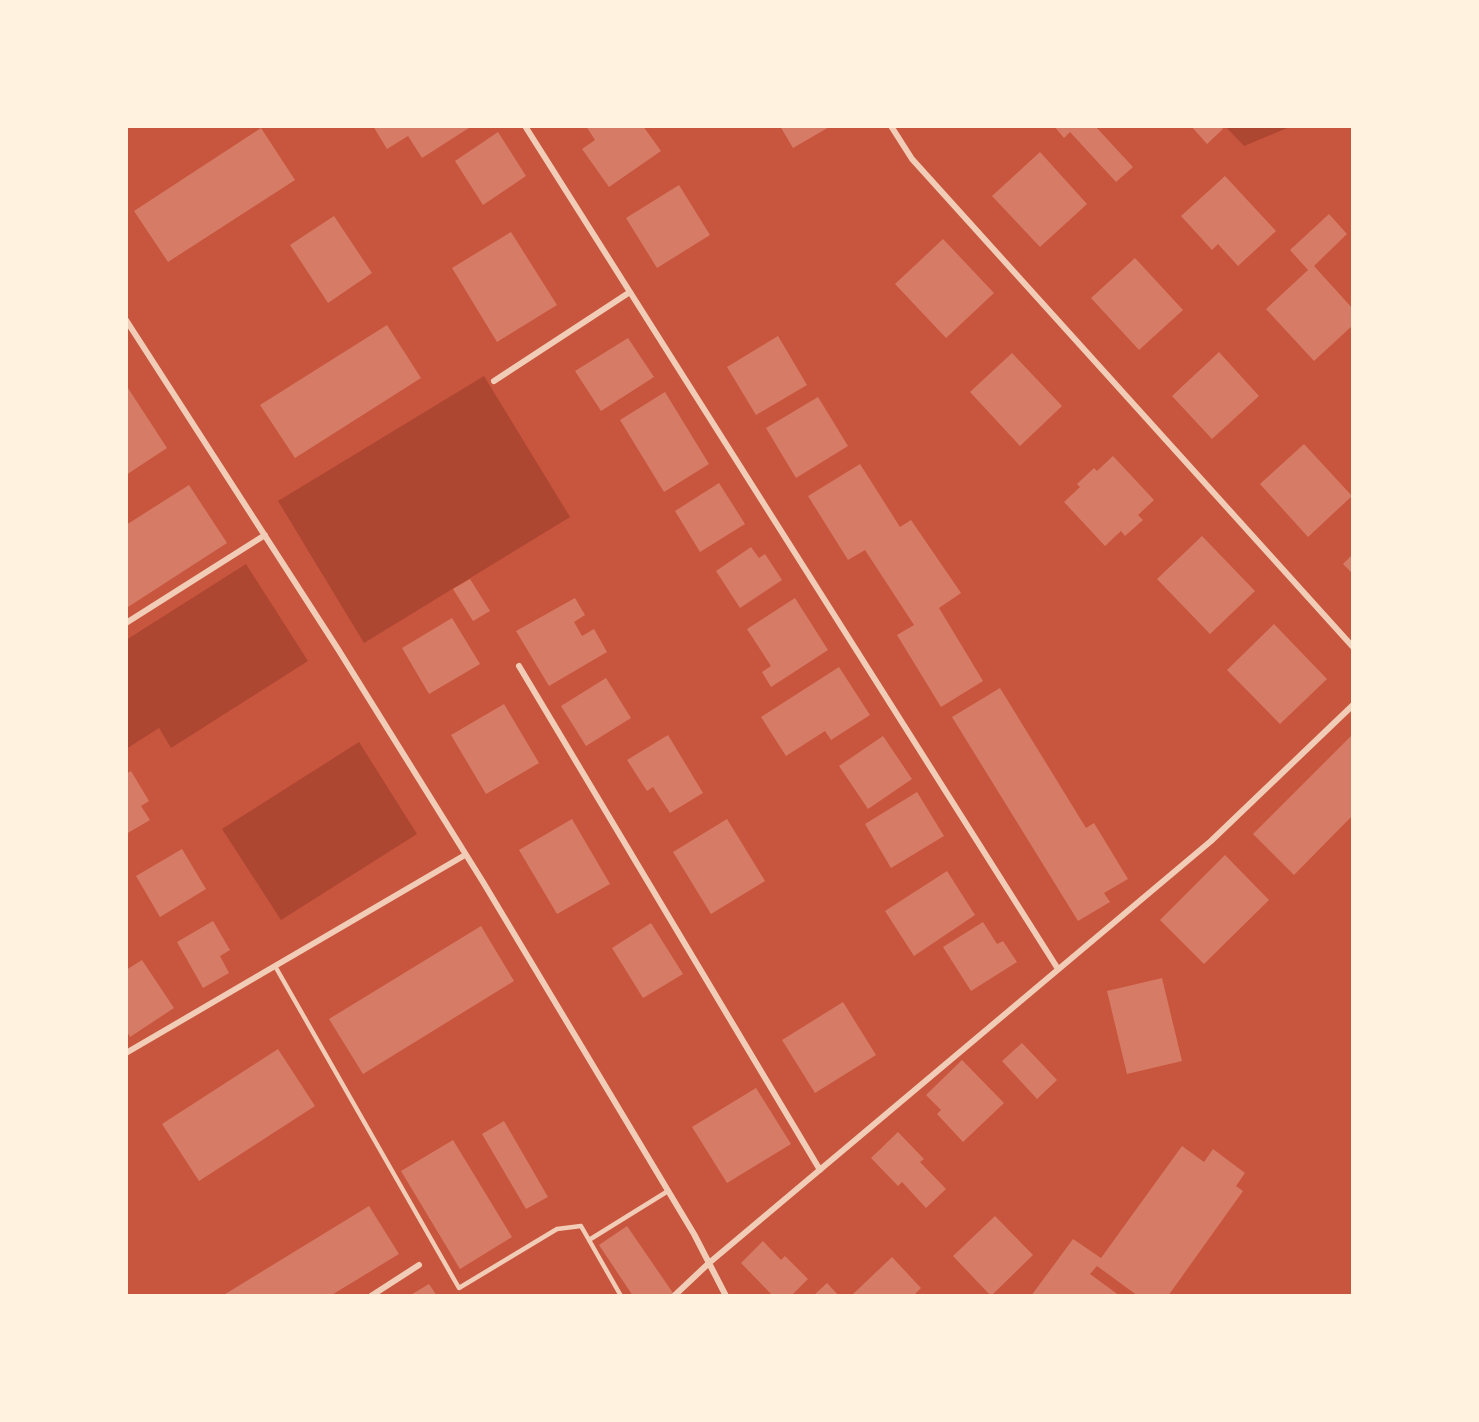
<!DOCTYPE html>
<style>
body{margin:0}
#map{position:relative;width:1479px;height:1422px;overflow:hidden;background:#c8553d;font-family:Spectral,serif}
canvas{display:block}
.frame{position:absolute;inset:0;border:128px solid #fff3e0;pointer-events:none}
</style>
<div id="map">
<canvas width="1479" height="1422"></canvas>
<div class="frame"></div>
</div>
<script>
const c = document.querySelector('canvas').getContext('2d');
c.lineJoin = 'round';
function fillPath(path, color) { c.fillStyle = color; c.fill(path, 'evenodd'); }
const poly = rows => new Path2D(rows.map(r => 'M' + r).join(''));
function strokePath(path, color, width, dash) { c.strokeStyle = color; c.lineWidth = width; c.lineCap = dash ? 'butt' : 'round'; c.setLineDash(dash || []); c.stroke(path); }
const green = poly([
 [1225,126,1292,126,1244,146],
 [484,376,570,517,364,643,278,501],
 [246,564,308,661,171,748,159,728,126,749,126,640],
 [359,742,417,834,281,920,222,829]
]);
const building = poly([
 [373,126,472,126,422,158,408,136,387,149],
 [586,126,643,126,661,151,609,187,582,149,595,140],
 [780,126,831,126,793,148],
 [1054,126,1095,126,1133,167,1116,182,1070,132,1064,138],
 [1191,126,1221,126,1223,129,1207,144],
 [261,128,295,180,168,262,134,211],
 [498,132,526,176,483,205,455,161],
 [1040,152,1087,204,1040,247,992,196],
 [1225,176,1276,231,1238,266,1218,244,1212,250,1181,216],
 [679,185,710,235,657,268,626,218],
 [1329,214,1347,234,1314,266,1353,309,1353,325,1314,361,1266,309,1308,270,1290,250],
 [334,216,372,273,328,303,290,245],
 [511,232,557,305,497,342,452,268],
 [943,239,994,293,946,338,895,284],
 [1135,258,1183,310,1139,350,1091,298],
 [387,325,421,378,295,458,260,405],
 [778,336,807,385,756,415,727,367],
 [628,338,654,377,601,411,575,371],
 [1219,352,1259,396,1212,439,1172,396],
 [1012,353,1062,406,1020,446,970,392],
 [126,385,167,448,126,475],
 [665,392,709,464,664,492,620,420],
 [818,397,848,446,796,478,766,428],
 [1304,444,1352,496,1308,537,1260,484],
 [1113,456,1154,500,1138,515,1143,520,1125,536,1121,531,1105,546,1064,502,1080,487,1077,484,1094,468,1097,471],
 [860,464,900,527,911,520,961,593,939,608,983,681,941,707,897,635,914,625,865,550,848,560,808,496],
 [719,483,745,524,700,552,675,511],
 [189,485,227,543,128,607,126,603,126,525],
 [1202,536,1255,591,1210,634,1157,579],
 [751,547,759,558,765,554,782,580,740,608,716,571],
 [1353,554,1353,574,1343,564],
 [470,579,490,611,473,621,453,589],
 [575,598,585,615,574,622,582,636,594,629,607,652,549,686,516,631],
 [795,598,828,650,771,687,762,672,771,666,747,629],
 [452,618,480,664,429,694,402,648],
 [1274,624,1327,679,1280,724,1227,670],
 [839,667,870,715,831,740,825,731,786,756,761,717],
 [606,678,631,718,586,746,561,706],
 [1000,688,1086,828,1094,823,1128,879,1104,893,1110,902,1078,921,952,717],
 [504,704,539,763,486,794,451,735],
 [1353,734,1353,815,1294,875,1253,834],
 [668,735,703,793,670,813,653,787,647,791,627,760],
 [883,736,912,779,868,809,839,766],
 [131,771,149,801,141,806,150,820,126,834,126,774],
 [917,792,944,836,891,868,865,824],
 [572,819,610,884,557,914,519,850],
 [727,819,765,881,711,914,673,852],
 [182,849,206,889,160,917,136,876],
 [1225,855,1269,900,1204,964,1160,920],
 [947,871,975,915,914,956,885,911],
 [213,921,230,950,220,956,229,973,203,988,177,942],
 [983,922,997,944,1003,941,1017,962,971,991,943,947],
 [651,923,683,974,643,998,612,948],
 [481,926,514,981,363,1074,329,1019],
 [142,960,174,1008,130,1037,126,1030,126,970],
 [1162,978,1182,1061,1127,1074,1107,991],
 [843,1002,876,1055,815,1093,782,1040],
 [1022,1043,1057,1080,1037,1099,1002,1061],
 [278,1049,315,1106,199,1181,162,1124],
 [962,1060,1004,1103,963,1142,937,1114,941,1110,926,1095],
 [756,1088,791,1144,727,1183,692,1127],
 [504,1121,548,1197,526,1209,482,1134],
 [898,1132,924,1159,920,1162,946,1189,926,1208,902,1182,898,1186,871,1158],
 [453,1140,512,1237,460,1269,401,1171],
 [1182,1146,1204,1162,1213,1149,1245,1173,1236,1186,1243,1191,1168,1296,1138,1296,1097,1266,1090,1274,1120,1296,1031,1296,1073,1239,1101,1258],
 [369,1206,399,1254,330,1296,222,1296],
 [995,1216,1033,1255,991,1296,953,1256],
 [627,1226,673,1293,669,1296,633,1296,599,1245],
 [763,1241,781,1260,785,1256,808,1279,791,1296,773,1296,741,1263],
 [892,1257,921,1288,913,1296,851,1296],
 [827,1283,839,1296,813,1296],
 [429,1284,437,1296,409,1296]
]);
const service = poly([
 [275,966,459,1288,557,1229,581,1226,621,1296],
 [589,1240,668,1191]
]);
const minor = poly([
 [525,126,1058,969],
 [891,126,912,159,1353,647],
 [126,320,338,649,483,882,694,1234,726,1296],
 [494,381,630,292],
 [126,623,265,535],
 [519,666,820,1170],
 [126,1053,465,855],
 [371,1296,419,1265],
 [674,1296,709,1263,1211,841,1353,705]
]);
fillPath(green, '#ae4732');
fillPath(building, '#d67c66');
strokePath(service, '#f1ccb7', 4.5);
strokePath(minor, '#f1ccb7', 6);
</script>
